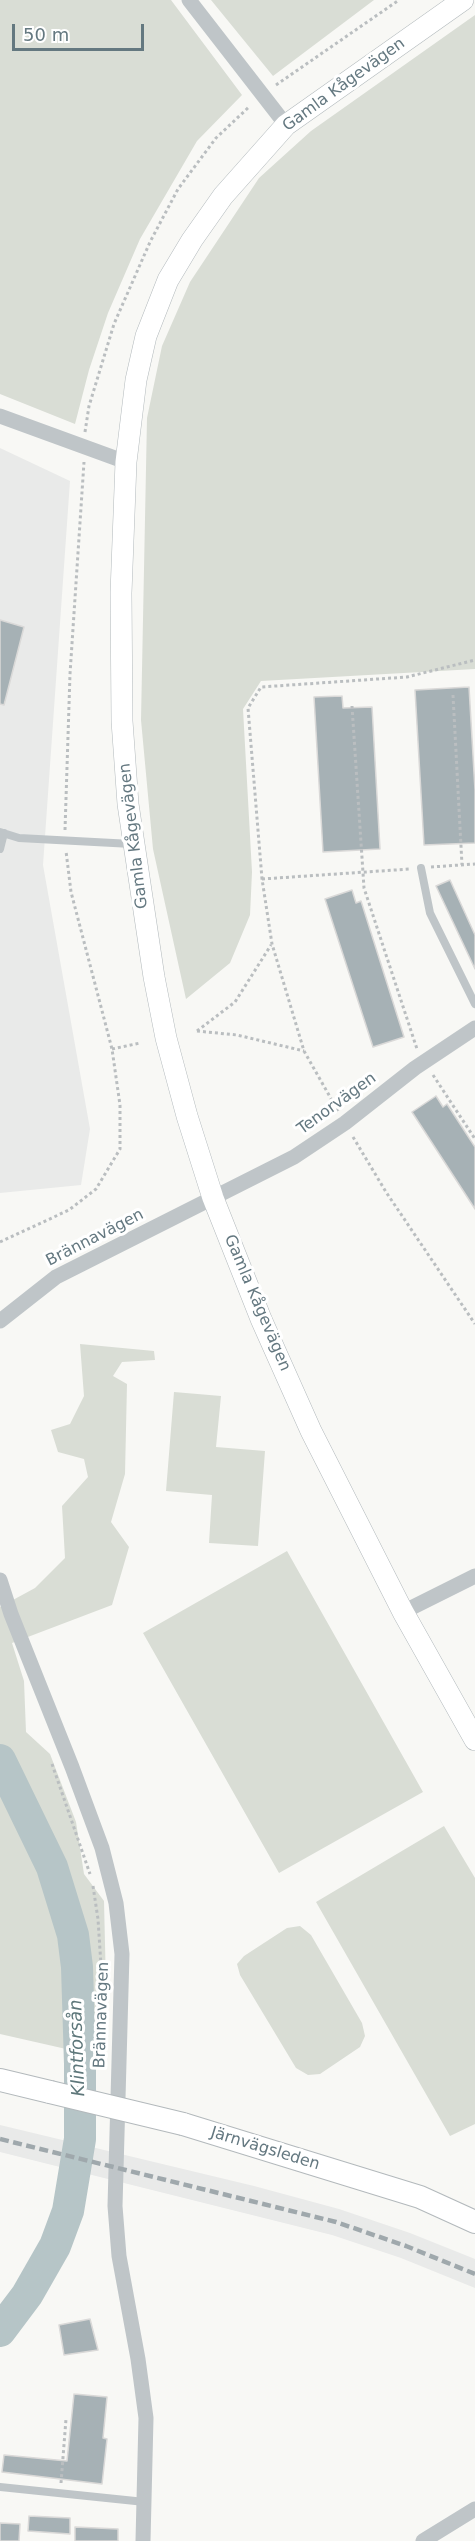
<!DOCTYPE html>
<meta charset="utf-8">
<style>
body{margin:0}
#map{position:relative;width:475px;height:2541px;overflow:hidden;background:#f8f8f5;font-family:"DejaVu Sans",sans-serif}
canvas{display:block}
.scale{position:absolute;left:12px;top:24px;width:132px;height:27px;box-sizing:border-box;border:3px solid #647880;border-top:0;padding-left:8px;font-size:18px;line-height:21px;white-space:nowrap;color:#647880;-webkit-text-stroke:4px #fff;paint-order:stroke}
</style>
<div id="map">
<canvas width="475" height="2541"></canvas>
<div class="scale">50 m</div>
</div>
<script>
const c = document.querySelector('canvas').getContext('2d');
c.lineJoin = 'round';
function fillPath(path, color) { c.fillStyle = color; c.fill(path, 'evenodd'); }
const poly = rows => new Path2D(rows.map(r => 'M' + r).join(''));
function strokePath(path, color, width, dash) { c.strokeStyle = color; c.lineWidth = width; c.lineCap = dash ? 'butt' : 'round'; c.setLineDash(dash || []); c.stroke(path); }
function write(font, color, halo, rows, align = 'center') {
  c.font = font + ' "DejaVu Sans",sans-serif'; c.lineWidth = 6; c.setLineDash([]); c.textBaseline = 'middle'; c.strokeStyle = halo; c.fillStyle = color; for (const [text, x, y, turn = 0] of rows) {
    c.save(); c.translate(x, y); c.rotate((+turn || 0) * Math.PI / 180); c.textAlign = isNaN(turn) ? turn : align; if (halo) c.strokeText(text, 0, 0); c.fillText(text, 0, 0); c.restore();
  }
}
const built = poly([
 [0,448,70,481,43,865,90,1129,81,1185,0,1193],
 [0,2125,254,2186,339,2209,410,2233,475,2259,475,2288,401,2258,332,2235,0,2152]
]);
const green = poly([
 [0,0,171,0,242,95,197,141,140,239,108,313,89,370,75,424,0,394],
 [211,0,374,0,273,76],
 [475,15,475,669,261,681,243,709,252,872,250,915,230,963,186,999,153,849,141,720,147,418,162,346,190,282,259,178,311,131],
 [80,1344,154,1351,155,1360,122,1362,113,1376,127,1384,125,1474,111,1522,129,1547,112,1605,12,1643,24,1681,26,1732,50,1754,76,1822,84,1874,104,1901,106,1986,97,2056,0,2034,0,1607,35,1588,65,1558,62,1506,88,1477,84,1459,58,1452,51,1430,70,1424,84,1396],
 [174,1392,221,1396,216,1447,265,1451,258,1546,209,1543,212,1495,166,1491],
 [287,1551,423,1792,279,1873,143,1633],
 [444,1826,475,1878,475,2124,450,2136,316,1902],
 [300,1926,311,1935,362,2023,365,2036,360,2047,320,2074,308,2075,296,2068,240,1975,237,1964,244,1956,287,1928]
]);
const river = poly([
 [0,1760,52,1867,73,1935,77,1967,80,2064,80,2139,68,2211,55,2246,27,2295,0,2331]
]);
const building = poly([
 [0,620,24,627,4,705,0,704,0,620],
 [469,687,475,790,475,843,424,845,415,690,469,687],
 [342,696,343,708,372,707,380,849,323,852,314,697,342,696],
 [450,880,475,935,475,969,436,886,450,880],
 [352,890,356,903,361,901,404,1037,373,1047,325,899,352,890],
 [436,1096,443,1107,447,1104,475,1147,475,1209,412,1112,436,1096],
 [90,2319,98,2350,64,2355,59,2325,90,2319],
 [74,2394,107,2397,103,2438,107,2439,102,2484,2,2472,4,2455,67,2461,74,2394],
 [29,2516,70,2518,70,2534,28,2531,29,2516],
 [0,2523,20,2524,19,2541,0,2541,0,2523],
 [75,2527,118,2529,118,2541,75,2541,75,2527]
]);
const path = poly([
 [276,85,399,0],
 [85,432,89,406,114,324,150,242,178,189,216,138,250,106],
 [453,695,462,865],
 [352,706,364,888,417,1049],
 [65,830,70,674,84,462],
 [431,867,475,864],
 [262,879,410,869],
 [197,1031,235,1002,271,945],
 [197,1031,237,1035,304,1051],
 [112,1049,140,1043],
 [433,1075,475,1139],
 [338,1111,304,1051,272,944,262,879,248,708,261,687,407,677,475,660],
 [353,1137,386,1192,475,1324],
 [0,1242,69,1210,96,1189,120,1149,120,1105,112,1049,71,892,66,851],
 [52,1764,90,1874],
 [93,1886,98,1919,103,1996],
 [61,2483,66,2419]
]);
const lane = poly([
 [0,832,19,838,132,844],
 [0,849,4,833],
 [421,868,430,913,475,1004],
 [0,2487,145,2502]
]);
const street = poly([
 [189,0,286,125],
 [0,416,126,462],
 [0,1321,56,1277,294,1157,345,1123,415,1068,475,1028],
 [0,1580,11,1614,72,1767,102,1848,116,1903,122,1954,115,2206,119,2256,138,2359,146,2418,143,2541],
 [403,1612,475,1576],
 [423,2541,475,2509]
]);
const secondary = poly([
 [463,0,286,125,223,196,192,240,168,280,146,336,136,380,126,462,121,593,122,721,128,804,154,977,166,1038,187,1116,213,1198,261,1319,311,1431,403,1612,475,1740]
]);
const primary = poly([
 [0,2080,50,2092],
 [183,2124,420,2197,475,2222]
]);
const rail = poly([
 [0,2139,336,2222,406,2246,475,2274]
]);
const primaryBridge = poly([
 [50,2092,183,2124]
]);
const streetNames = [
 ["Gamla Kågevägen",344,85,-36],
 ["Gamla Kågevägen",134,836,-97],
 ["Tenorvägen",337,1104,-36],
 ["Brännavägen",95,1238,-27],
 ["Gamla Kågevägen",257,1303,67],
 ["Brännavägen",102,2015,-88],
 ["Järnvägsleden",265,2149,17]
];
const waterNames = [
 ["Klintforsån",78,2048,-92]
];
fillPath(built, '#e9eae9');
fillPath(green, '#d9ddd5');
strokePath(river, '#b6c5c7', 32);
fillPath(building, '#a6b1b5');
strokePath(building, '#dad9d8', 1.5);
strokePath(secondary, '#b2b9bc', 22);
strokePath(primary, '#b3b9bc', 24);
strokePath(path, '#babec0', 3, [3, 3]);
strokePath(lane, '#bfc5c8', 8);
strokePath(street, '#bfc5c8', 15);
strokePath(secondary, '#fff', 21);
strokePath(primary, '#fff', 22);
strokePath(rail, '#9fa8ac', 4.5, [9, 4.5]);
strokePath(primaryBridge, '#b3b9bc', 24, []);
strokePath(primaryBridge, '#fff', 22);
write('16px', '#647880', '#fff', streetNames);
write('italic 18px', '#5e777a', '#fff', waterNames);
</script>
